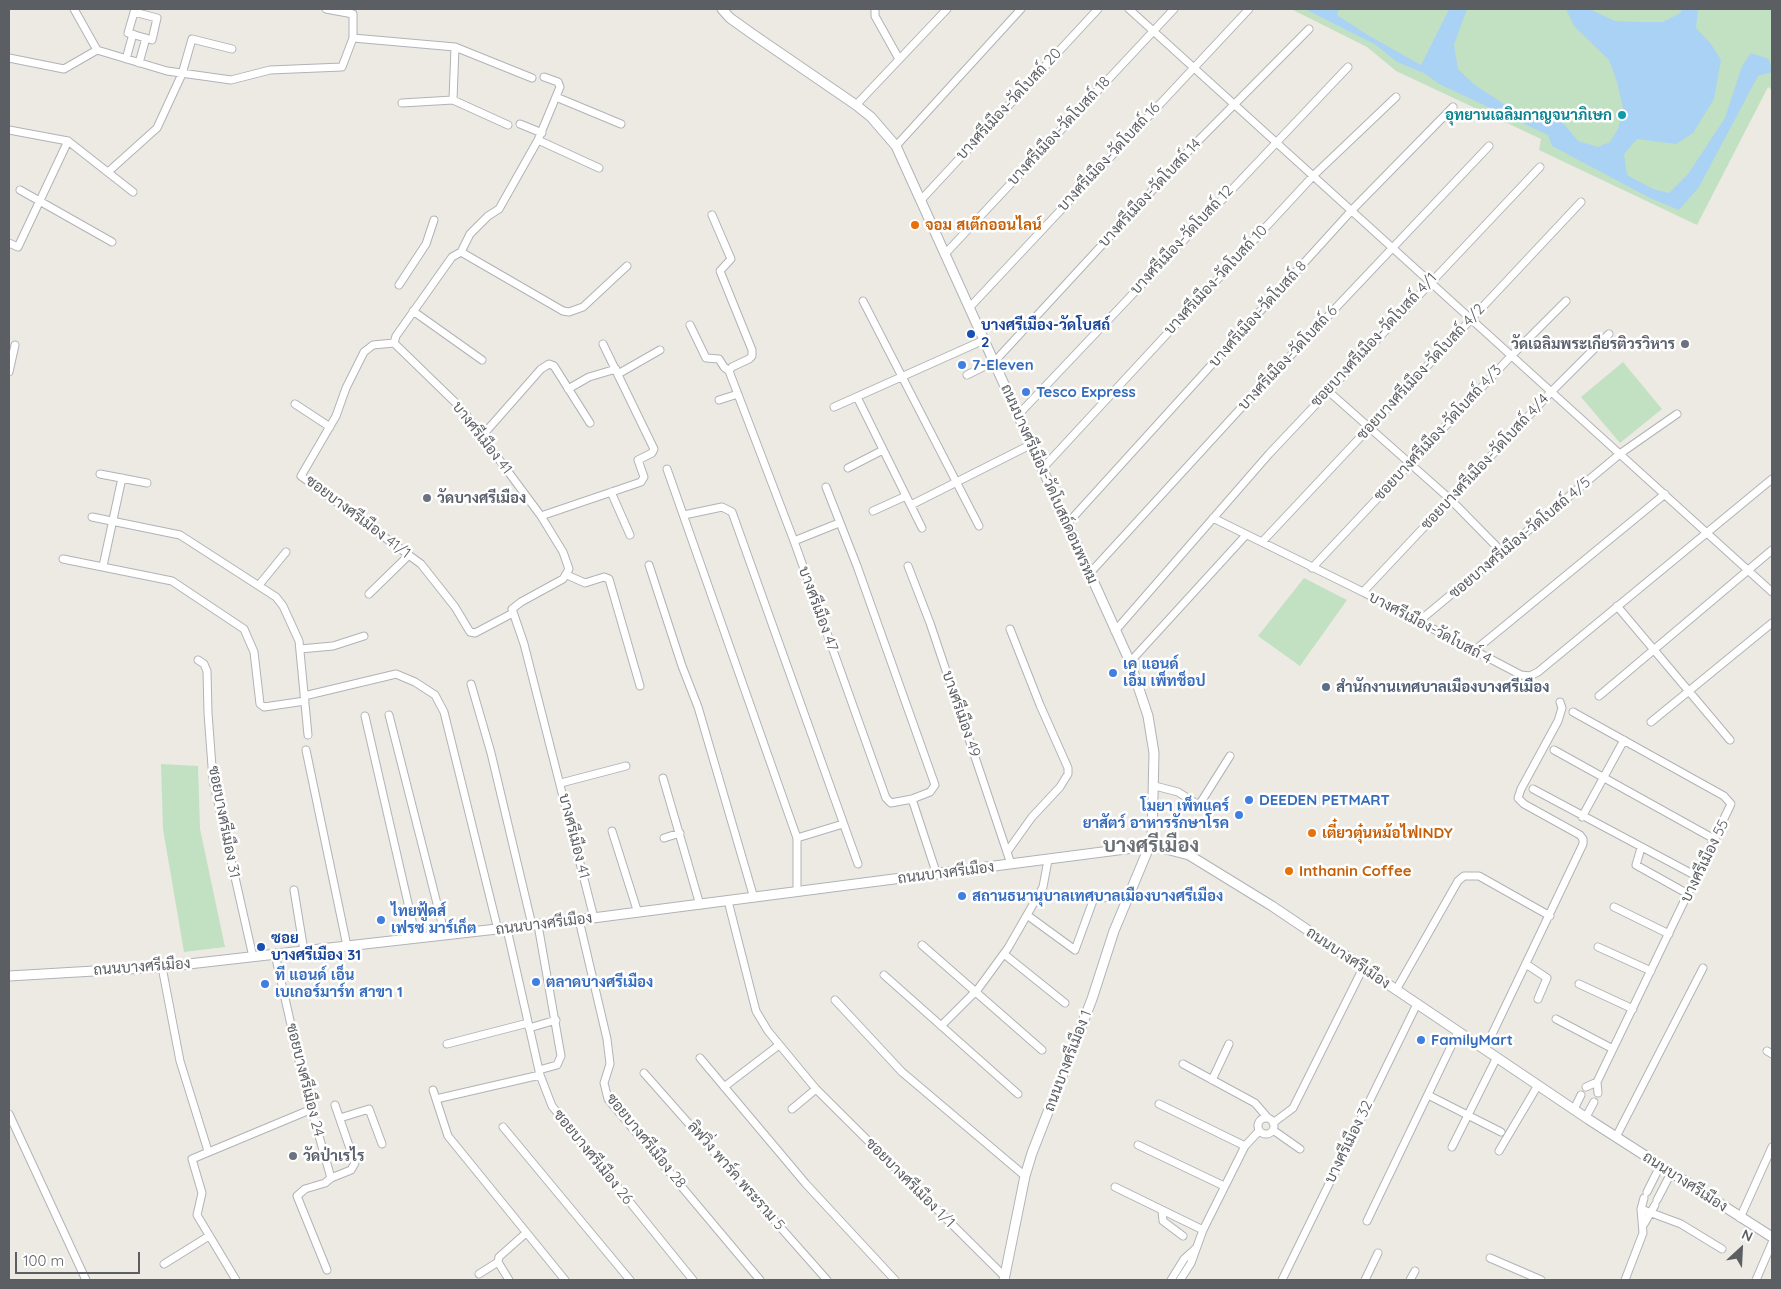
<!DOCTYPE html>
<meta charset="utf-8">
<style>
body{margin:0}
#map{position:relative;width:1781px;height:1289px;overflow:hidden;background:#eceae3;font-family:Quicksand,sans-serif}
canvas{display:block}
.frame{position:absolute;inset:0;border:10px solid #5b5e62;pointer-events:none}
.north{position:absolute;left:1716px;top:1224px;width:50px;height:50px;-webkit-text-stroke:4px #fff;paint-order:stroke;rotate:25deg;font-size:14px;font-weight:700;line-height:20px;text-align:center;color:#5b5e62}
.north::after{content:'';display:block;margin:auto;width:18px;height:22px;background:#5b5e62;clip-path:polygon(50% 0,100% 100%,50% 72%,0 100%)}
.scale{position:absolute;left:15px;top:1252px;width:125px;height:22px;box-sizing:border-box;border:2px solid #5b5e62;border-top:0;padding-left:6px;font-size:15px;line-height:18px;white-space:nowrap;color:#5b5e62;-webkit-text-stroke:4px #fff;paint-order:stroke}
</style>
<div id="map">
<canvas width="1781" height="1289"></canvas>
<div class="frame"></div>
<div class="north">N</div>
<div class="scale">100 m</div>
</div>
<script>
const c = document.querySelector('canvas').getContext('2d');
c.lineJoin = 'round';
function fillPath(path, color) { c.fillStyle = color; c.fill(path, 'evenodd'); }
const poly = rows => new Path2D(rows.map(r => 'M' + r).join(''));
function strokePath(path, color, width, dash) { c.strokeStyle = color; c.lineWidth = width; c.lineCap = dash ? 'butt' : 'round'; c.setLineDash(dash || []); c.stroke(path); }
function write(font, color, halo, rows, align = 'center') {
  c.font = font + ' Quicksand,Sarabun,sans-serif'; c.lineWidth = 5; c.setLineDash([]); c.textBaseline = 'middle'; c.strokeStyle = halo; c.fillStyle = color; for (const [text, x, y, turn = 0] of rows) {
    c.save(); c.translate(x, y); c.rotate((+turn || 0) * Math.PI / 180); c.textAlign = isNaN(turn) ? turn : align; if (halo) c.strokeText(text, 0, 0); c.fillText(text, 0, 0); c.restore();
  }
}
const green = poly([
 [1291,9,1772,9,1772,90,1768,87,1697,225,1539,150,1541,139,1396,71,1367,47],
 [1623,362,1662,409,1620,443,1581,397],
 [1304,578,1347,600,1300,666,1258,636],
 [161,764,198,766,200,829,225,947,184,952,163,829]
]);
const water = poly([
 [1305,9,1339,9,1337,15,1366,34,1421,65,1449,9,1467,9,1454,45,1458,69,1475,85,1504,104,1530,113,1549,114,1559,118,1578,141,1598,147,1610,142,1618,129,1623,108,1617,82,1609,60,1574,26,1566,9,1589,9,1615,21,1640,22,1663,22,1680,13,1683,9,1698,9,1696,28,1711,44,1721,60,1714,99,1693,133,1676,144,1637,139,1624,154,1627,175,1653,189,1669,193,1688,174,1725,118,1742,66,1751,53,1769,59,1772,72,1758,76,1699,187,1679,210,1650,198,1552,146,1548,135,1439,84,1424,73,1397,62,1376,45]
]);
const minor = poly([
 [74,9,97,50,167,71,231,80,270,70,342,67,353,38,353,14,326,9],
 [875,9,875,16,899,59],
 [1129,9,1772,592],
 [134,12,157,18,152,40,128,33,135,9],
 [353,38,455,47,532,78],
 [9,58,64,69,97,50],
 [126,59,133,34],
 [139,63,146,38],
 [556,97,621,124],
 [453,100,455,47],
 [402,103,453,100,508,125],
 [856,105,947,9],
 [520,124,542,133],
 [9,130,68,141,133,192],
 [538,140,599,168],
 [896,146,1021,9],
 [108,172,157,128,182,74,192,39,232,49],
 [20,190,112,242],
 [921,200,1098,9],
 [712,215,731,259,720,271,752,350,752,356,749,359,732,367,729,371,794,541,886,798,891,803,912,799,930,792,935,785,857,566,826,487],
 [9,243,18,247,68,141],
 [461,252,563,311,569,312,583,307,627,266],
 [945,254,1174,9],
 [399,285,426,244,434,220],
 [863,301,979,526],
 [970,307,1249,9],
 [413,311,482,360],
 [690,325,706,358,719,359,724,367,729,371],
 [394,343,461,408,541,516,563,552,569,569,563,579,521,602,512,609,524,644,594,918],
 [394,343,373,345,364,352,346,388,336,416,301,476,421,564,455,607,470,632,475,633,513,613],
 [394,343,396,336,452,257,461,252,470,234,488,216,499,209,538,140,560,87,558,82,544,77],
 [9,372,15,345],
 [618,374,660,350],
 [967,375,995,361,1195,144,1309,29],
 [568,389,589,377,616,369],
 [1327,390,1450,499,1503,553],
 [857,397,922,528],
 [719,400,738,394],
 [295,404,330,427],
 [834,407,984,340],
 [1018,415,1348,67],
 [482,436,541,369,549,364,554,366,590,423],
 [848,468,883,450],
 [667,469,797,838,797,892],
 [1042,469,1314,175,1396,97],
 [100,474,147,483],
 [611,492,630,535],
 [911,505,1030,445],
 [873,511,906,496],
 [684,515,722,507,732,512,858,864],
 [541,516,641,482,644,477,638,460,652,453,654,449,603,344],
 [92,517,180,535,276,597,283,606,299,641,308,735],
 [1213,518,1363,592,1521,675,1530,676,1538,672,1772,479],
 [1067,524,1352,210,1453,107],
 [794,541,839,523],
 [1262,542,1581,202],
 [63,559,172,581,244,629,254,652,260,704,264,707,305,701],
 [649,565,682,666,698,707,754,898],
 [103,566,122,478],
 [908,566,930,623,1011,864],
 [1312,568,1512,355,1566,301],
 [1090,573,1240,409,1489,146],
 [567,575,585,583,604,577,609,579,640,686],
 [259,585,286,552],
 [1363,592,1552,391,1609,334],
 [369,594,409,555],
 [1617,606,1730,740],
 [1418,622,1621,453,1677,414],
 [1115,631,1269,454,1540,167],
 [300,649,333,646,364,636],
 [1474,651,1665,494],
 [198,660,204,664,207,671,208,713,213,780,253,957],
 [1130,662,1246,535],
 [471,684,491,753,532,925],
 [304,696,396,674,415,682,435,695,444,712,498,930],
 [1599,696,1772,550],
 [1573,712,1724,796,1731,804,1597,1082,1598,1093],
 [389,715,445,935],
 [365,716,416,938],
 [1651,722,1772,623],
 [306,750,347,946],
 [1554,750,1716,840],
 [663,778,700,905],
 [561,783,626,766],
 [1155,786,1178,792,1197,804,1201,802,1230,756],
 [1533,789,1698,877],
 [912,799,937,875],
 [1582,817,1624,740],
 [612,831,638,913],
 [664,838,680,833],
 [797,838,843,824],
 [1641,848,1636,865,1688,894],
 [1007,852,1032,817,1060,787,1068,774,1068,768,1040,705,1010,629],
 [294,890,304,951],
 [1040,894,1112,898],
 [728,901,756,1011,768,1031,816,1089,1005,1277],
 [1614,907,1669,934],
 [1027,915,1075,950,1094,898],
 [579,920,607,1039,610,1064,604,1083,608,1099,760,1280],
 [538,925,561,1056,557,1065,539,1070],
 [507,929,540,1075,552,1106,693,1280],
 [922,945,1042,1050],
 [1598,947,1651,971],
 [275,954,305,1087,331,1178,325,1183,305,1189,297,1196,327,1270],
 [1004,954,1065,1003],
 [1526,964,1547,978,1538,999],
 [162,967,180,1061,208,1151],
 [884,975,1018,1094],
 [1579,984,1633,1009],
 [1396,990,1458,881,1464,876,1479,876,1550,916],
 [835,1000,902,1072,1025,1176],
 [1556,1019,1613,1049],
 [941,1026,978,989,1008,948,1043,887,1048,860],
 [529,1028,556,1020],
 [447,1044,528,1023],
 [1485,1049,1583,844,1583,839,1580,835,1524,804,1518,798,1521,789,1558,721,1562,708,1560,702],
 [1767,1051,1772,1054],
 [700,1058,806,1184,895,1280],
 [1183,1064,1255,1103,1267,1117],
 [644,1073,827,1280],
 [1212,1080,1229,1044],
 [724,1087,779,1045],
 [1586,1087,1597,1082],
 [433,1090,448,1136,565,1280],
 [1428,1095,1501,1132],
 [436,1099,540,1075],
 [1159,1104,1245,1146],
 [792,1109,816,1089],
 [1574,1109,1581,1095],
 [9,1114,86,1280],
 [1586,1117,1594,1102],
 '1258 1126a8 8 0 1 1 16 0a8 8 0 1 1-16 0Z',
 [340,1118,369,1109,382,1144],
 [1273,1123,1293,1108,1363,968],
 [503,1127,630,1280],
 [1273,1130,1300,1149],
 [1616,1137,1703,968],
 [1138,1145,1224,1186],
 [1452,1147,1497,1057],
 [1499,1151,1538,1085],
 [331,1178,351,1170,355,1163,335,1105],
 [1115,1187,1203,1230],
 [1647,1192,1660,1166],
 [1657,1200,1671,1173],
 [1641,1209,1681,1224,1722,1249],
 [1162,1211,1163,1221,1183,1236],
 [1740,1218,1772,1147],
 [1367,1221,1458,1032],
 [1644,1224,1655,1205],
 [1490,1258,1541,1280],
 [164,1264,209,1236],
 [479,1274,498,1262],
 [236,1280,197,1215,202,1193,192,1159,312,1109],
 [509,1280,498,1262,499,1257,526,1233],
 [1171,1280,1184,1259,1195,1249],
 [1180,1280,1191,1263,1203,1230,1245,1146,1259,1131],
 [1282,1280,1417,1004],
 [1365,1280,1378,1253],
 [1410,1280,1415,1271],
 [1625,1280,1643,1233,1641,1209,1644,1198],
 [1756,1280,1772,1243]
]);
const tertiary = poly([
 [722,9,730,18,751,33,856,105,871,117,896,146,1130,662,1148,716,1154,753,1152,840,1114,931,1092,999,1032,1153,1025,1176,1004,1280],
 [9,976,162,967,585,919,1141,847,1162,848,1189,855,1272,906,1588,1119,1772,1237]
]);
const markers = [
 [1622,115,5,"#0f9aa8"],
 [915,225,5,"#e8710a"],
 [971,334,5,"#1a4fb4"],
 [1685,344,5,"#6b7280"],
 [962,365,5,"#3f7fe0"],
 [1026,392,5,"#3f7fe0"],
 [427,498,5,"#6b7280"],
 [1113,673,5,"#3f7fe0"],
 [1326,687,5,"#5c6f8a"],
 [1249,800,5,"#3f7fe0"],
 [1239,815,5,"#3f7fe0"],
 [1312,833,5,"#e8710a"],
 [1289,871,5,"#e8710a"],
 [962,896,5,"#3f7fe0"],
 [381,920,5,"#3f7fe0"],
 [261,947,5,"#1a4fb4"],
 [536,982,5,"#3f7fe0"],
 [265,984,5,"#3f7fe0"],
 [1421,1040,5,"#3f7fe0"],
 [293,1156,5,"#6b7280"]
];
const streetNames = [
 ["บางศรีเมือง-วัดโบสถ์ 20",1009,104,-47],
 ["บางศรีเมือง-วัดโบสถ์ 18",1059,131,-47],
 ["บางศรีเมือง-วัดโบสถ์ 16",1109,157,-47],
 ["บางศรีเมือง-วัดโบสถ์ 14",1150,193,-47],
 ["บางศรีเมือง-วัดโบสถ์ 12",1182,240,-47],
 ["บางศรีเมือง-วัดโบสถ์ 10",1216,280,-47],
 ["บางศรีเมือง-วัดโบสถ์ 8",1258,314,-48],
 ["ซอยบางศรีเมือง-วัดโบสถ์ 4/1",1374,340,-47],
 ["บางศรีเมือง-วัดโบสถ์ 6",1288,358,-47],
 ["ซอยบางศรีเมือง-วัดโบสถ์ 4/2",1421,372,-47],
 ["ซอยบางศรีเมือง-วัดโบสถ์ 4/3",1438,433,-47],
 ["บางศรีเมือง 41",482,438,52],
 ["ซอยบางศรีเมือง-วัดโบสถ์ 4/4",1485,462,-47],
 ["ถนนบางศรีเมือง-วัดโบสถ์ดอนพรหม",1049,484,66],
 ["ซอยบางศรีเมือง 41/1",358,517,37],
 ["ซอยบางศรีเมือง-วัดโบสถ์ 4/5",1520,538,-40],
 ["บางศรีเมือง 47",818,609,70],
 ["บางศรีเมือง-วัดโบสถ์ 4",1430,628,28],
 ["บางศรีเมือง 49",961,714,71],
 ["ซอยบางศรีเมือง 31",224,822,79],
 ["บางศรีเมือง 41",574,836,76],
 ["บางศรีเมือง 55",1705,861,-64],
 ["ถนนบางศรีเมือง",946,873,-7],
 ["ถนนบางศรีเมือง",544,924,-7],
 ["ถนนบางศรีเมือง",1348,958,34],
 ["ถนนบางศรีเมือง",142,967,-4],
 ["ถนนบางศรีเมือง 1",1068,1061,-69],
 ["ซอยบางศรีเมือง 24",305,1080,76],
 ["ซอยบางศรีเมือง 28",646,1141,51],
 ["บางศรีเมือง 32",1349,1142,-64],
 ["ซอยบางศรีเมือง 26",593,1157,51],
 ["ลิฟวิ่ง พาร์ค พระราม 5",736,1176,49],
 ["ถนนบางศรีเมือง",1685,1182,33],
 ["ซอยบางศรีเมือง 1/1",910,1183,45]
];
const cultureNames = [
 ["อุทยานเฉลิมกาญจนาภิเษก",1612,115]
];
const foodNames = [
 ["จอม สเต๊กออนไลน์",925,225],
 ["เตี๋ยวตุ๋นหม้อไฟINDY",1322,833],
 ["Inthanin Coffee",1299,871]
];
const transitNames = [
 ["บางศรีเมือง-วัดโบสถ์",981,325],
 ["2",981,342],
 ["ซอย",271,938],
 ["บางศรีเมือง 31",271,955]
];
const worshipNames = [
 ["วัดเฉลิมพระเกียรติวรวิหาร",1675,344,"right"],
 ["วัดบางศรีเมือง",437,498],
 ["วัดป่าเรไร",303,1156]
];
const shopNames = [
 ["7-Eleven",972,365],
 ["Tesco Express",1036,392],
 ["เค แอนด์",1123,664],
 ["เอ็ม เพ็ทช็อป",1123,681],
 ["DEEDEN PETMART",1259,800],
 ["โมยา เพ็ทแคร์",1229,806,"right"],
 ["ยาสัตว์ อาหารรักษาโรค",1229,823,"right"],
 ["สถานธนานุบาลเทศบาลเมืองบางศรีเมือง",972,896],
 ["ไทยฟู้ดส์",391,911],
 ["เฟรซ มาร์เก็ต",391,928],
 ["ที แอนด์ เอ็น",275,975],
 ["เบเกอร์มาร์ท สาขา 1",275,992],
 ["ตลาดบางศรีเมือง",546,982],
 ["FamilyMart",1431,1040]
];
const serviceNames = [
 ["สำนักงานเทศบาลเมืองบางศรีเมือง",1336,687]
];
const districtNames = [
 ["บางศรีเมือง",1151,846]
];
fillPath(green, '#c2e1c2');
fillPath(water, '#aad2f5');
strokePath(minor, '#b0b3b7', 9);
strokePath(tertiary, '#b0b3b7', 11);
strokePath(minor, '#fff', 7);
strokePath(tertiary, '#fff', 9);
for (const [x, y, r, color] of markers) { const dot = new Path2D(); dot.arc(x, y, r, 0, 2 * Math.PI); c.fillStyle = color; c.fill(dot); strokePath(dot, '#fff', 2); }
write('15px', '#5b5e62', '#fff', streetNames);
write('bold 15px', '#0d838f', '#fff', cultureNames, 'right');
write('bold 15px', '#c56008', '#fff', foodNames, 'left');
write('bold 15px', '#164399', '#fff', transitNames, 'left');
write('bold 15px', '#5b616d', '#fff', worshipNames, 'left');
write('bold 15px', '#366cbe', '#fff', shopNames, 'left');
write('bold 15px', '#4e5e75', '#fff', serviceNames, 'left');
write('bold 20px', '#6c7074', '#fff', districtNames);
</script>
